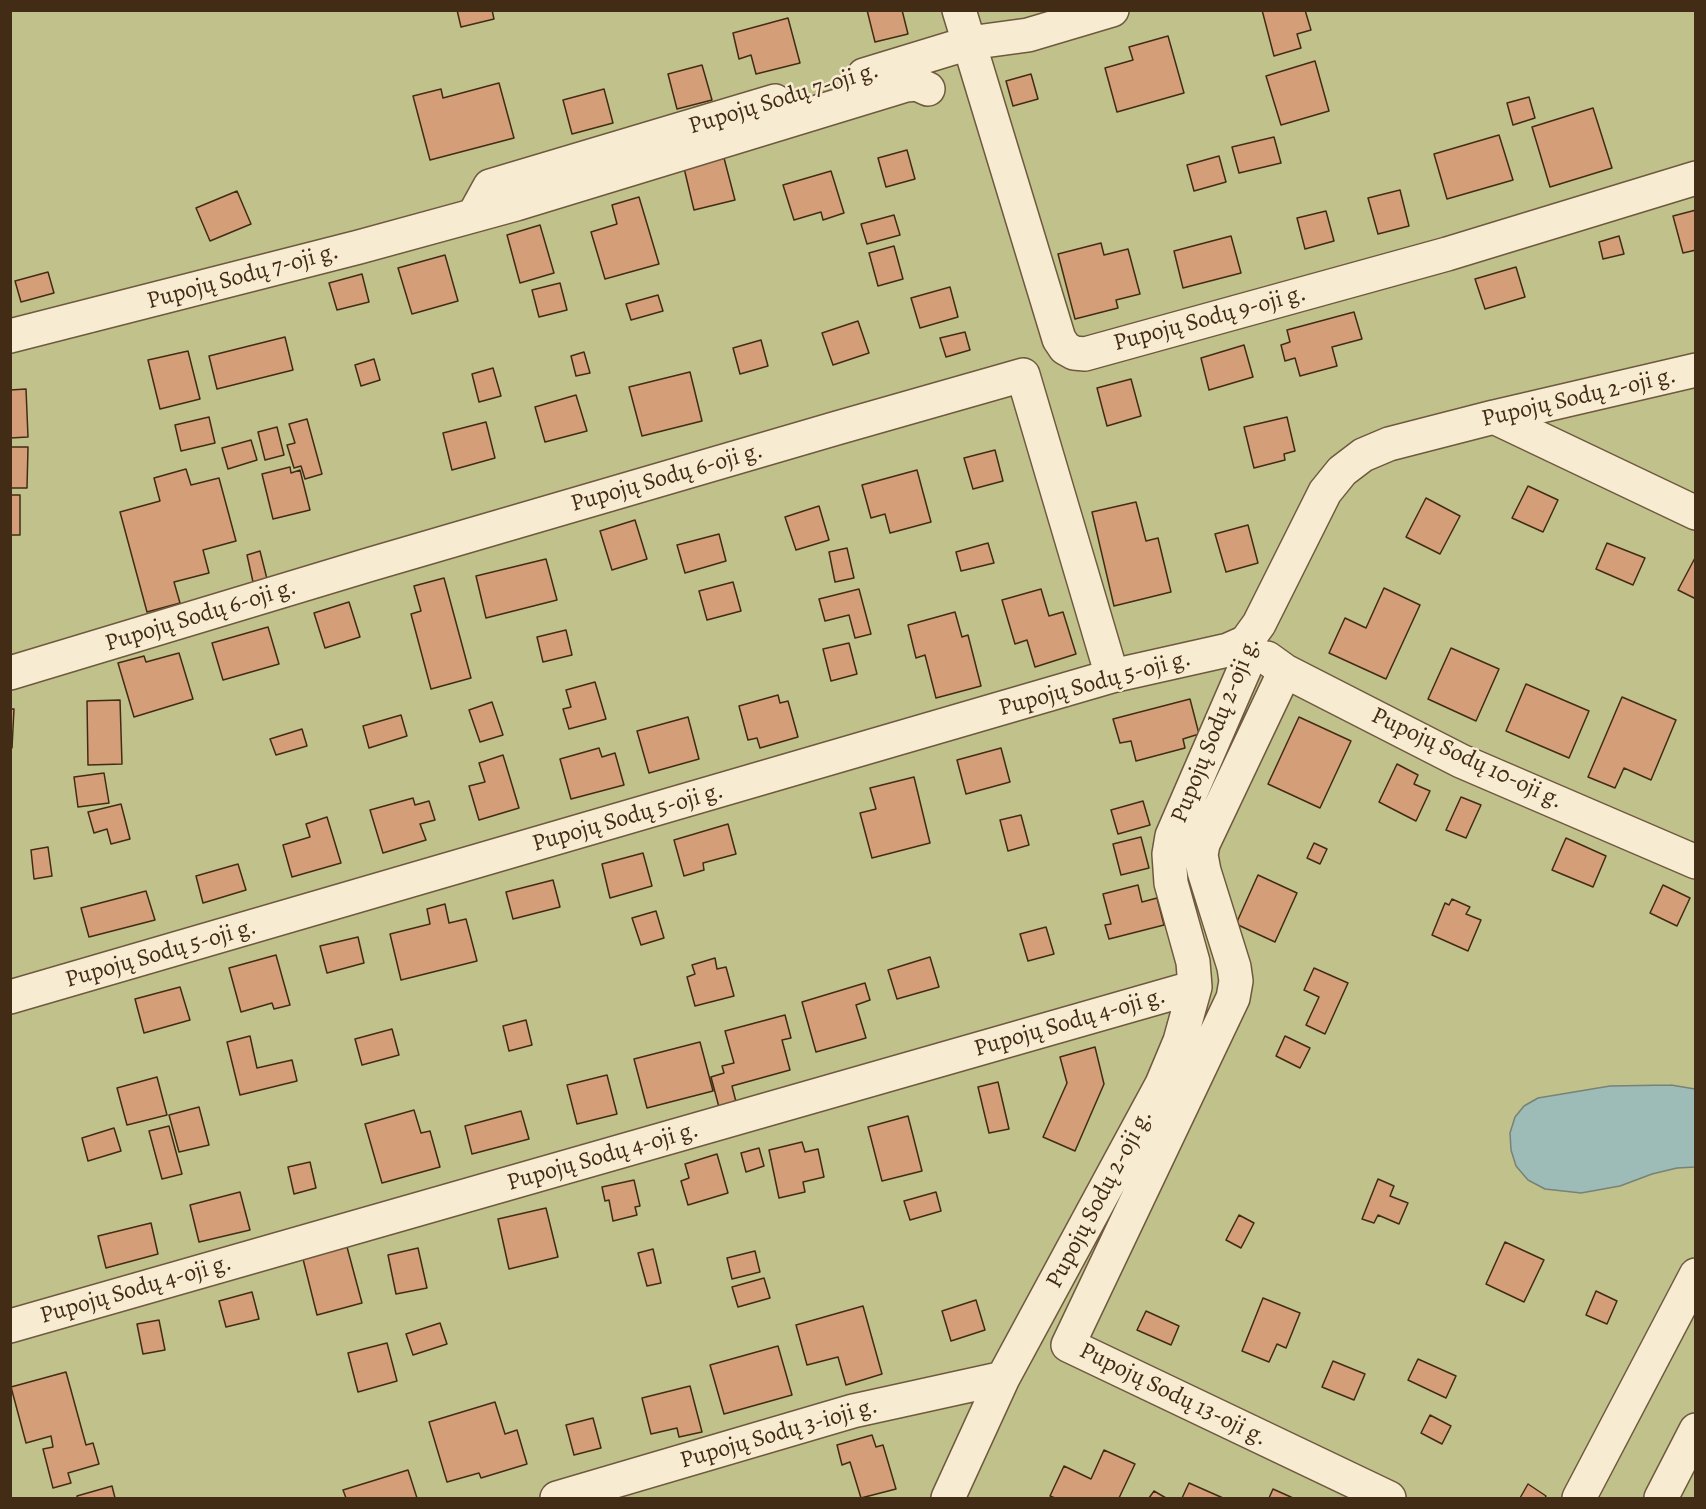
<!DOCTYPE html>
<meta charset="utf-8">
<style>
body{margin:0}
#map{position:relative;width:1706px;height:1509px;overflow:hidden;background:#f2e0b9;font-family:Alegreya,serif}
canvas{display:block}
.frame{position:absolute;inset:0;border:12px solid #432c15;pointer-events:none}
</style>
<div id="map">
<canvas width="1706" height="1509"></canvas>
<div class="frame"></div>
</div>
<script>
const c = document.querySelector('canvas').getContext('2d');
c.lineJoin = 'round';
function fillPath(path, color) { c.fillStyle = color; c.fill(path, 'evenodd'); }
const poly = rows => new Path2D(rows.map(r => 'M' + r).join(''));
function strokePath(path, color, width, dash) { c.strokeStyle = color; c.lineWidth = width; c.lineCap = dash ? 'butt' : 'round'; c.setLineDash(dash || []); c.stroke(path); }
function write(font, color, halo, rows, align = 'center') {
  c.font = font + ' Alegreya,serif'; c.lineWidth = 5; c.setLineDash([]); c.textBaseline = 'middle'; c.strokeStyle = halo; c.fillStyle = color; for (const [text, x, y, turn = 0] of rows) {
    c.save(); c.translate(x, y); c.rotate((+turn || 0) * Math.PI / 180); c.textAlign = isNaN(turn) ? turn : align; if (halo) c.strokeText(text, 0, 0); c.fillText(text, 0, 0); c.restore();
  }
}
const green = poly([
 [10,11,1695,11,1695,1498,11,1498]
]);
const water = poly([
 [1671,1085,1695,1089,1695,1167,1677,1168,1652,1174,1620,1186,1581,1193,1545,1189,1528,1180,1516,1166,1511,1150,1510,1133,1515,1117,1524,1106,1538,1098,1610,1086,1671,1085]
]);
const building = poly([
 [457,10,492,10,494,19,461,27,457,10],
 [867,10,902,10,908,34,875,42,867,10],
 [1262,10,1305,10,1311,30,1297,34,1301,48,1274,56,1262,10],
 [788,18,800,63,756,74,751,55,739,59,733,33,788,18],
 [1168,36,1184,93,1117,112,1105,68,1133,60,1129,47,1168,36],
 [1315,61,1329,111,1281,125,1266,76,1315,61],
 [702,65,712,100,677,109,668,74,702,65],
 [1031,74,1038,99,1013,106,1006,81,1031,74],
 [499,83,514,138,430,160,413,96,441,89,443,98,499,83],
 [604,89,613,123,572,134,563,100,604,89],
 [1529,97,1535,118,1513,125,1507,103,1529,97],
 [1593,108,1612,168,1550,187,1532,127,1593,108],
 [1499,135,1513,180,1447,199,1434,154,1499,135],
 [1274,137,1281,163,1239,173,1232,147,1274,137],
 [907,150,915,179,886,187,878,158,907,150],
 [1219,156,1226,182,1194,191,1187,165,1219,156],
 [724,158,735,200,694,210,684,168,724,158],
 [831,171,844,213,823,220,821,212,794,220,783,185,831,171],
 [1400,190,1409,226,1378,234,1368,198,1400,190],
 [237,191,251,224,210,241,196,208,237,191],
 [639,197,659,264,605,279,591,232,617,224,612,205,639,197],
 [1696,210,1696,250,1683,253,1673,216,1696,210],
 [1326,211,1334,241,1305,249,1297,218,1326,211],
 [894,215,900,235,867,244,861,224,894,215],
 [540,225,554,273,520,283,507,235,540,225],
 [1231,236,1241,273,1183,288,1174,251,1231,236],
 [1619,236,1624,254,1603,259,1599,242,1619,236],
 [1101,243,1104,255,1128,249,1140,294,1116,300,1118,308,1075,319,1058,254,1101,243],
 [894,246,903,279,878,286,869,253,894,246],
 [445,255,458,301,412,314,398,268,445,255],
 [1516,267,1525,297,1485,309,1475,279,1516,267],
 [48,272,54,293,21,302,15,281,48,272],
 [362,274,369,302,337,310,329,283,362,274],
 [560,283,567,310,539,317,532,290,560,283],
 [950,287,958,317,920,328,911,298,950,287],
 [658,295,663,311,631,320,626,304,658,295],
 [1354,312,1362,339,1332,347,1337,366,1300,376,1295,358,1285,361,1281,345,1290,342,1287,330,1354,312],
 [858,321,869,353,833,365,822,333,858,321],
 [965,332,970,350,946,357,940,338,965,332],
 [285,337,293,370,217,389,209,356,285,337],
 [761,340,768,366,740,374,733,348,761,340],
 [1244,345,1253,377,1209,390,1201,358,1244,345],
 [188,351,200,399,160,409,148,360,188,351],
 [584,352,590,373,576,376,571,356,584,352],
 [374,359,380,380,361,386,355,365,374,359],
 [493,368,501,396,479,402,472,374,493,368],
 [690,372,702,421,642,436,629,387,690,372],
 [1131,379,1141,416,1107,426,1097,388,1131,379],
 [26,389,28,437,10,438,10,390,26,389],
 [576,395,587,431,545,442,535,407,576,395],
 [209,417,215,443,181,451,175,425,209,417],
 [1287,417,1295,451,1284,454,1285,460,1254,468,1244,427,1287,417],
 [307,419,322,474,305,479,301,466,294,468,287,445,295,443,289,424,307,419],
 [486,422,495,458,452,470,443,433,486,422],
 [277,427,284,455,265,460,258,432,277,427],
 [251,440,257,460,228,469,222,448,251,440],
 [10,447,28,447,27,488,10,488,10,447],
 [995,450,1003,481,973,489,964,458,995,450],
 [290,467,291,473,300,470,310,510,273,519,262,474,290,467],
 [186,469,191,485,219,478,236,541,203,550,209,573,174,582,180,603,147,612,120,512,160,501,154,478,186,469],
 [917,470,931,522,890,533,885,514,871,518,862,485,917,470],
 [1528,486,1558,500,1543,532,1512,518,1528,486],
 [10,495,20,495,20,535,10,535,10,495],
 [1426,498,1460,516,1440,554,1406,537,1426,498],
 [1136,502,1146,541,1158,538,1171,592,1114,606,1092,512,1136,502],
 [819,506,829,540,796,550,785,517,819,506],
 [635,520,647,559,612,570,600,531,635,520],
 [1248,525,1258,563,1226,572,1215,534,1248,525],
 [719,534,726,561,685,573,677,545,719,534],
 [988,543,994,563,961,571,956,552,988,543],
 [1607,543,1645,558,1633,585,1596,569,1607,543],
 [847,548,854,578,835,582,829,552,847,548],
 [260,551,267,579,253,582,247,555,260,551],
 [1696,556,1696,599,1678,590,1696,556],
 [546,559,557,600,486,618,476,576,546,559],
 [444,578,471,678,431,689,411,614,421,611,414,586,444,578],
 [733,582,741,611,707,620,699,591,733,582],
 [1384,588,1420,605,1386,679,1329,653,1345,618,1366,628,1384,588],
 [859,589,871,634,855,638,849,615,825,621,819,599,859,589],
 [1041,589,1049,616,1063,612,1076,654,1035,667,1027,640,1015,644,1002,600,1041,589],
 [349,602,360,637,325,648,314,613,349,602],
 [955,612,962,637,968,635,981,686,936,698,925,655,916,658,908,625,955,612],
 [268,627,279,664,223,680,212,643,268,627],
 [566,630,572,655,543,662,537,637,566,630],
 [849,643,857,674,831,681,823,649,849,643],
 [1451,648,1499,669,1476,721,1428,699,1451,648],
 [179,653,193,699,134,717,118,663,144,656,146,662,179,653],
 [595,682,606,719,569,729,563,709,571,707,566,690,595,682],
 [1526,684,1589,711,1569,758,1506,731,1526,684],
 [778,695,780,703,788,701,798,737,760,748,757,738,748,740,739,706,778,695],
 [1622,697,1676,720,1651,780,1624,768,1615,788,1588,777,1622,697],
 [1190,699,1199,734,1183,739,1185,748,1136,761,1131,741,1120,743,1113,719,1190,699],
 [120,700,122,764,88,765,87,701,120,700],
 [492,702,503,735,480,742,469,710,492,702],
 [10,709,14,709,12,748,10,748,10,709],
 [401,715,407,736,369,748,363,726,401,715],
 [688,717,699,759,649,773,637,731,688,717],
 [1299,717,1351,741,1320,808,1268,784,1299,717],
 [302,729,307,746,276,755,270,739,302,729],
 [599,748,602,757,615,753,624,785,571,799,560,759,599,748],
 [1001,748,1010,782,966,794,957,760,1001,748],
 [503,755,519,808,479,820,469,786,485,782,479,763,503,755],
 [1397,764,1418,775,1414,784,1430,791,1416,821,1379,802,1397,764],
 [104,773,109,803,78,807,74,777,104,773],
 [914,777,930,843,872,858,860,813,876,809,870,788,914,777],
 [1461,797,1481,805,1466,838,1446,830,1461,797],
 [413,798,415,805,429,801,435,820,420,824,426,840,383,853,370,810,413,798],
 [1143,801,1150,825,1118,834,1111,810,1143,801],
 [121,804,130,839,111,844,107,829,94,833,88,812,121,804],
 [1021,815,1029,845,1008,851,1000,820,1021,815],
 [327,817,341,863,292,877,283,845,310,837,306,824,327,817],
 [728,824,736,854,703,863,704,870,684,876,674,840,728,824],
 [1141,837,1149,868,1121,875,1113,844,1141,837],
 [1566,838,1606,856,1593,887,1552,870,1566,838],
 [1314,843,1327,849,1320,864,1307,858,1314,843],
 [48,847,52,876,34,879,31,850,48,847],
 [643,853,652,886,610,898,602,864,643,853],
 [238,864,246,890,203,903,196,876,238,864],
 [1258,875,1297,893,1275,942,1236,924,1258,875],
 [553,880,560,907,513,919,506,892,553,880],
 [1138,885,1142,902,1157,898,1164,925,1109,939,1105,925,1111,924,1103,894,1138,885],
 [1663,885,1690,898,1677,926,1650,913,1663,885],
 [146,891,155,920,89,937,81,908,146,891],
 [1452,899,1470,907,1466,914,1481,920,1468,951,1432,935,1445,903,1449,905,1452,899],
 [445,904,449,923,466,919,477,961,401,980,390,934,430,924,427,909,445,904],
 [656,911,664,938,641,945,632,918,656,911],
 [1046,927,1054,954,1028,961,1020,934,1046,927],
 [358,937,364,963,327,973,320,946,358,937],
 [276,955,290,1005,274,1009,272,1003,241,1012,229,968,276,955],
 [930,957,939,987,897,999,888,970,930,957],
 [715,958,717,969,726,967,734,996,695,1006,687,977,695,974,692,965,715,958],
 [1314,968,1348,983,1325,1034,1306,1025,1319,997,1304,990,1314,968],
 [865,983,870,1000,856,1005,866,1038,816,1052,802,1002,865,983],
 [180,987,190,1020,144,1033,135,999,180,987],
 [785,1015,791,1038,782,1040,790,1070,732,1086,737,1106,720,1111,711,1077,724,1073,722,1066,734,1063,725,1031,785,1015],
 [526,1020,532,1045,509,1051,503,1026,526,1020],
 [392,1029,399,1055,362,1065,355,1039,392,1029],
 [250,1036,257,1068,292,1060,297,1081,240,1095,227,1042,250,1036],
 [1285,1036,1310,1048,1300,1068,1276,1056,1285,1036],
 [700,1042,713,1091,647,1108,634,1059,700,1042],
 [1095,1047,1104,1084,1075,1151,1043,1137,1067,1083,1060,1057,1095,1047],
 [607,1075,617,1114,577,1124,567,1085,607,1075],
 [157,1077,167,1115,127,1125,117,1088,157,1077],
 [998,1082,1009,1129,989,1133,978,1087,998,1082],
 [199,1107,209,1145,179,1152,169,1115,199,1107],
 [414,1110,421,1133,430,1131,440,1167,382,1183,365,1124,414,1110],
 [521,1111,529,1139,472,1154,465,1126,521,1111],
 [908,1116,922,1171,882,1181,868,1127,908,1116],
 [169,1126,182,1174,162,1179,149,1131,169,1126],
 [114,1128,121,1151,88,1161,82,1138,114,1128],
 [802,1142,805,1152,818,1149,824,1177,803,1182,805,1192,779,1198,769,1150,802,1142],
 [759,1148,764,1166,746,1172,741,1153,759,1148],
 [717,1154,728,1193,688,1205,681,1181,689,1178,685,1164,717,1154],
 [310,1162,316,1188,294,1194,288,1167,310,1162],
 [1378,1179,1394,1186,1390,1196,1408,1203,1399,1224,1378,1215,1374,1223,1362,1219,1378,1179],
 [634,1180,640,1206,635,1207,637,1215,613,1221,609,1200,605,1201,602,1187,634,1180],
 [240,1192,250,1230,199,1242,190,1205,240,1192],
 [936,1192,941,1211,910,1220,904,1201,936,1192],
 [546,1208,558,1257,509,1269,498,1219,546,1208],
 [1239,1215,1254,1223,1241,1248,1226,1240,1239,1215],
 [151,1223,158,1254,106,1268,98,1236,151,1223],
 [1505,1242,1544,1260,1524,1302,1486,1284,1505,1242],
 [347,1247,362,1303,317,1315,303,1259,347,1247],
 [418,1248,427,1288,396,1294,388,1255,418,1248],
 [653,1249,661,1283,647,1286,638,1253,653,1249],
 [755,1251,760,1272,732,1279,727,1258,755,1251],
 [764,1278,770,1298,738,1307,732,1287,764,1278],
 [1596,1291,1617,1301,1607,1324,1586,1315,1596,1291],
 [252,1292,259,1319,226,1327,219,1301,252,1292],
 [1263,1298,1300,1313,1286,1348,1277,1344,1269,1362,1242,1351,1263,1298],
 [976,1300,985,1330,951,1341,942,1311,976,1300],
 [863,1306,882,1374,846,1385,838,1357,807,1365,796,1325,863,1306],
 [1146,1311,1179,1326,1171,1345,1137,1330,1146,1311],
 [159,1320,165,1350,143,1354,137,1324,159,1320],
 [440,1323,447,1344,413,1355,406,1334,440,1323],
 [387,1343,397,1381,358,1392,348,1353,387,1343],
 [778,1346,792,1395,724,1414,710,1365,778,1346],
 [1418,1359,1456,1376,1446,1398,1408,1380,1418,1359],
 [1333,1361,1365,1374,1354,1400,1322,1387,1333,1361],
 [66,1372,86,1445,93,1443,99,1464,68,1473,71,1483,53,1488,43,1449,53,1447,51,1436,26,1443,11,1387,66,1372],
 [690,1386,702,1432,679,1437,677,1428,651,1434,642,1398,690,1386],
 [495,1402,505,1434,517,1430,527,1464,481,1478,479,1473,447,1482,429,1422,495,1402],
 [1430,1415,1451,1426,1442,1444,1421,1433,1430,1415],
 [593,1418,601,1448,574,1455,566,1425,593,1418],
 [872,1435,876,1447,883,1445,896,1489,861,1498,850,1462,842,1465,837,1445,872,1435],
 [1104,1450,1135,1464,1119,1498,1055,1498,1050,1496,1064,1466,1091,1479,1104,1450],
 [408,1470,417,1498,346,1498,343,1490,408,1470],
 [1189,1483,1223,1498,1182,1498,1189,1483],
 [1528,1484,1546,1496,1545,1498,1520,1498,1528,1484],
 [112,1486,115,1498,77,1498,77,1496,112,1486],
 [1273,1489,1293,1498,1269,1498,1273,1489],
 [1154,1491,1166,1498,1149,1498,1154,1491]
]);
const minor = poly([
 [959,10,1059,339,1065,348,1074,353,1085,354,1447,254,1696,178],
 [864,75,969,43,1028,35,1112,10],
 [474,215,490,186,775,101],
 [10,336,359,247,516,204,906,85,917,84,928,89],
 [1494,417,1696,513],
 [1267,658,1285,671,1461,761,1696,862],
 [1285,671,1203,844,1201,855,1204,871,1234,967,1236,981,1233,998,1068,1345,1389,1498],
 [10,673,368,565,837,428,1023,375,1112,676],
 [10,997,1112,676,1228,650,1246,642],
 [10,1326,1195,987],
 [557,1498,853,1411,1003,1378],
 [948,1498,1003,1378,1162,1084,1180,1041,1195,987,1193,962,1171,883,1169,854,1172,836,1247,663,1246,642,1259,624,1325,492,1342,471,1363,455,1389,444,1494,417,1696,370],
 [1579,1498,1696,1275],
 [1661,1498,1696,1430]
]);
const streetNames = [
 ["Pupojų Sodų 7-oji g.",784,99,-17],
 ["Pupojų Sodų 7-oji g.",243,277,-15],
 ["Pupojų Sodų 9-oji g.",1210,319,-15],
 ["Pupojų Sodų 2-oji g.",1579,398,-13],
 ["Pupojų Sodų 6-oji g.",667,478,-16],
 ["Pupojų Sodų 6-oji g.",201,616,-17],
 ["Pupojų Sodų 5-oji g.",1095,684,-15],
 ["Pupojų Sodų 2-oji g.",1216,730,-68],
 ["Pupojų Sodų 10-oji g.",1467,759,25],
 ["Pupojų Sodų 5-oji g.",628,818,-16],
 ["Pupojų Sodų 5-oji g.",161,954,-16],
 ["Pupojų Sodų 4-oji g.",1070,1023,-16],
 ["Pupojų Sodų 4-oji g.",603,1157,-16],
 ["Pupojų Sodų 2-oji g.",1100,1199,-62],
 ["Pupojų Sodų 4-oji g.",136,1290,-16],
 ["Pupojų Sodų 13-oji g.",1173,1395,26],
 ["Pupojų Sodų 3-ioji g.",779,1434,-16]
];
fillPath(green, '#c0c18b');
fillPath(water, '#9dbbb7');
strokePath(water, '#798276', 1.5);
fillPath(building, '#d49e78');
strokePath(building, '#432c15', 1.5);
strokePath(minor, '#6f593e', 36);
strokePath(minor, '#f7ebd2', 33);
write('24px', '#432c15', '#f7ebd2', streetNames);
</script>
